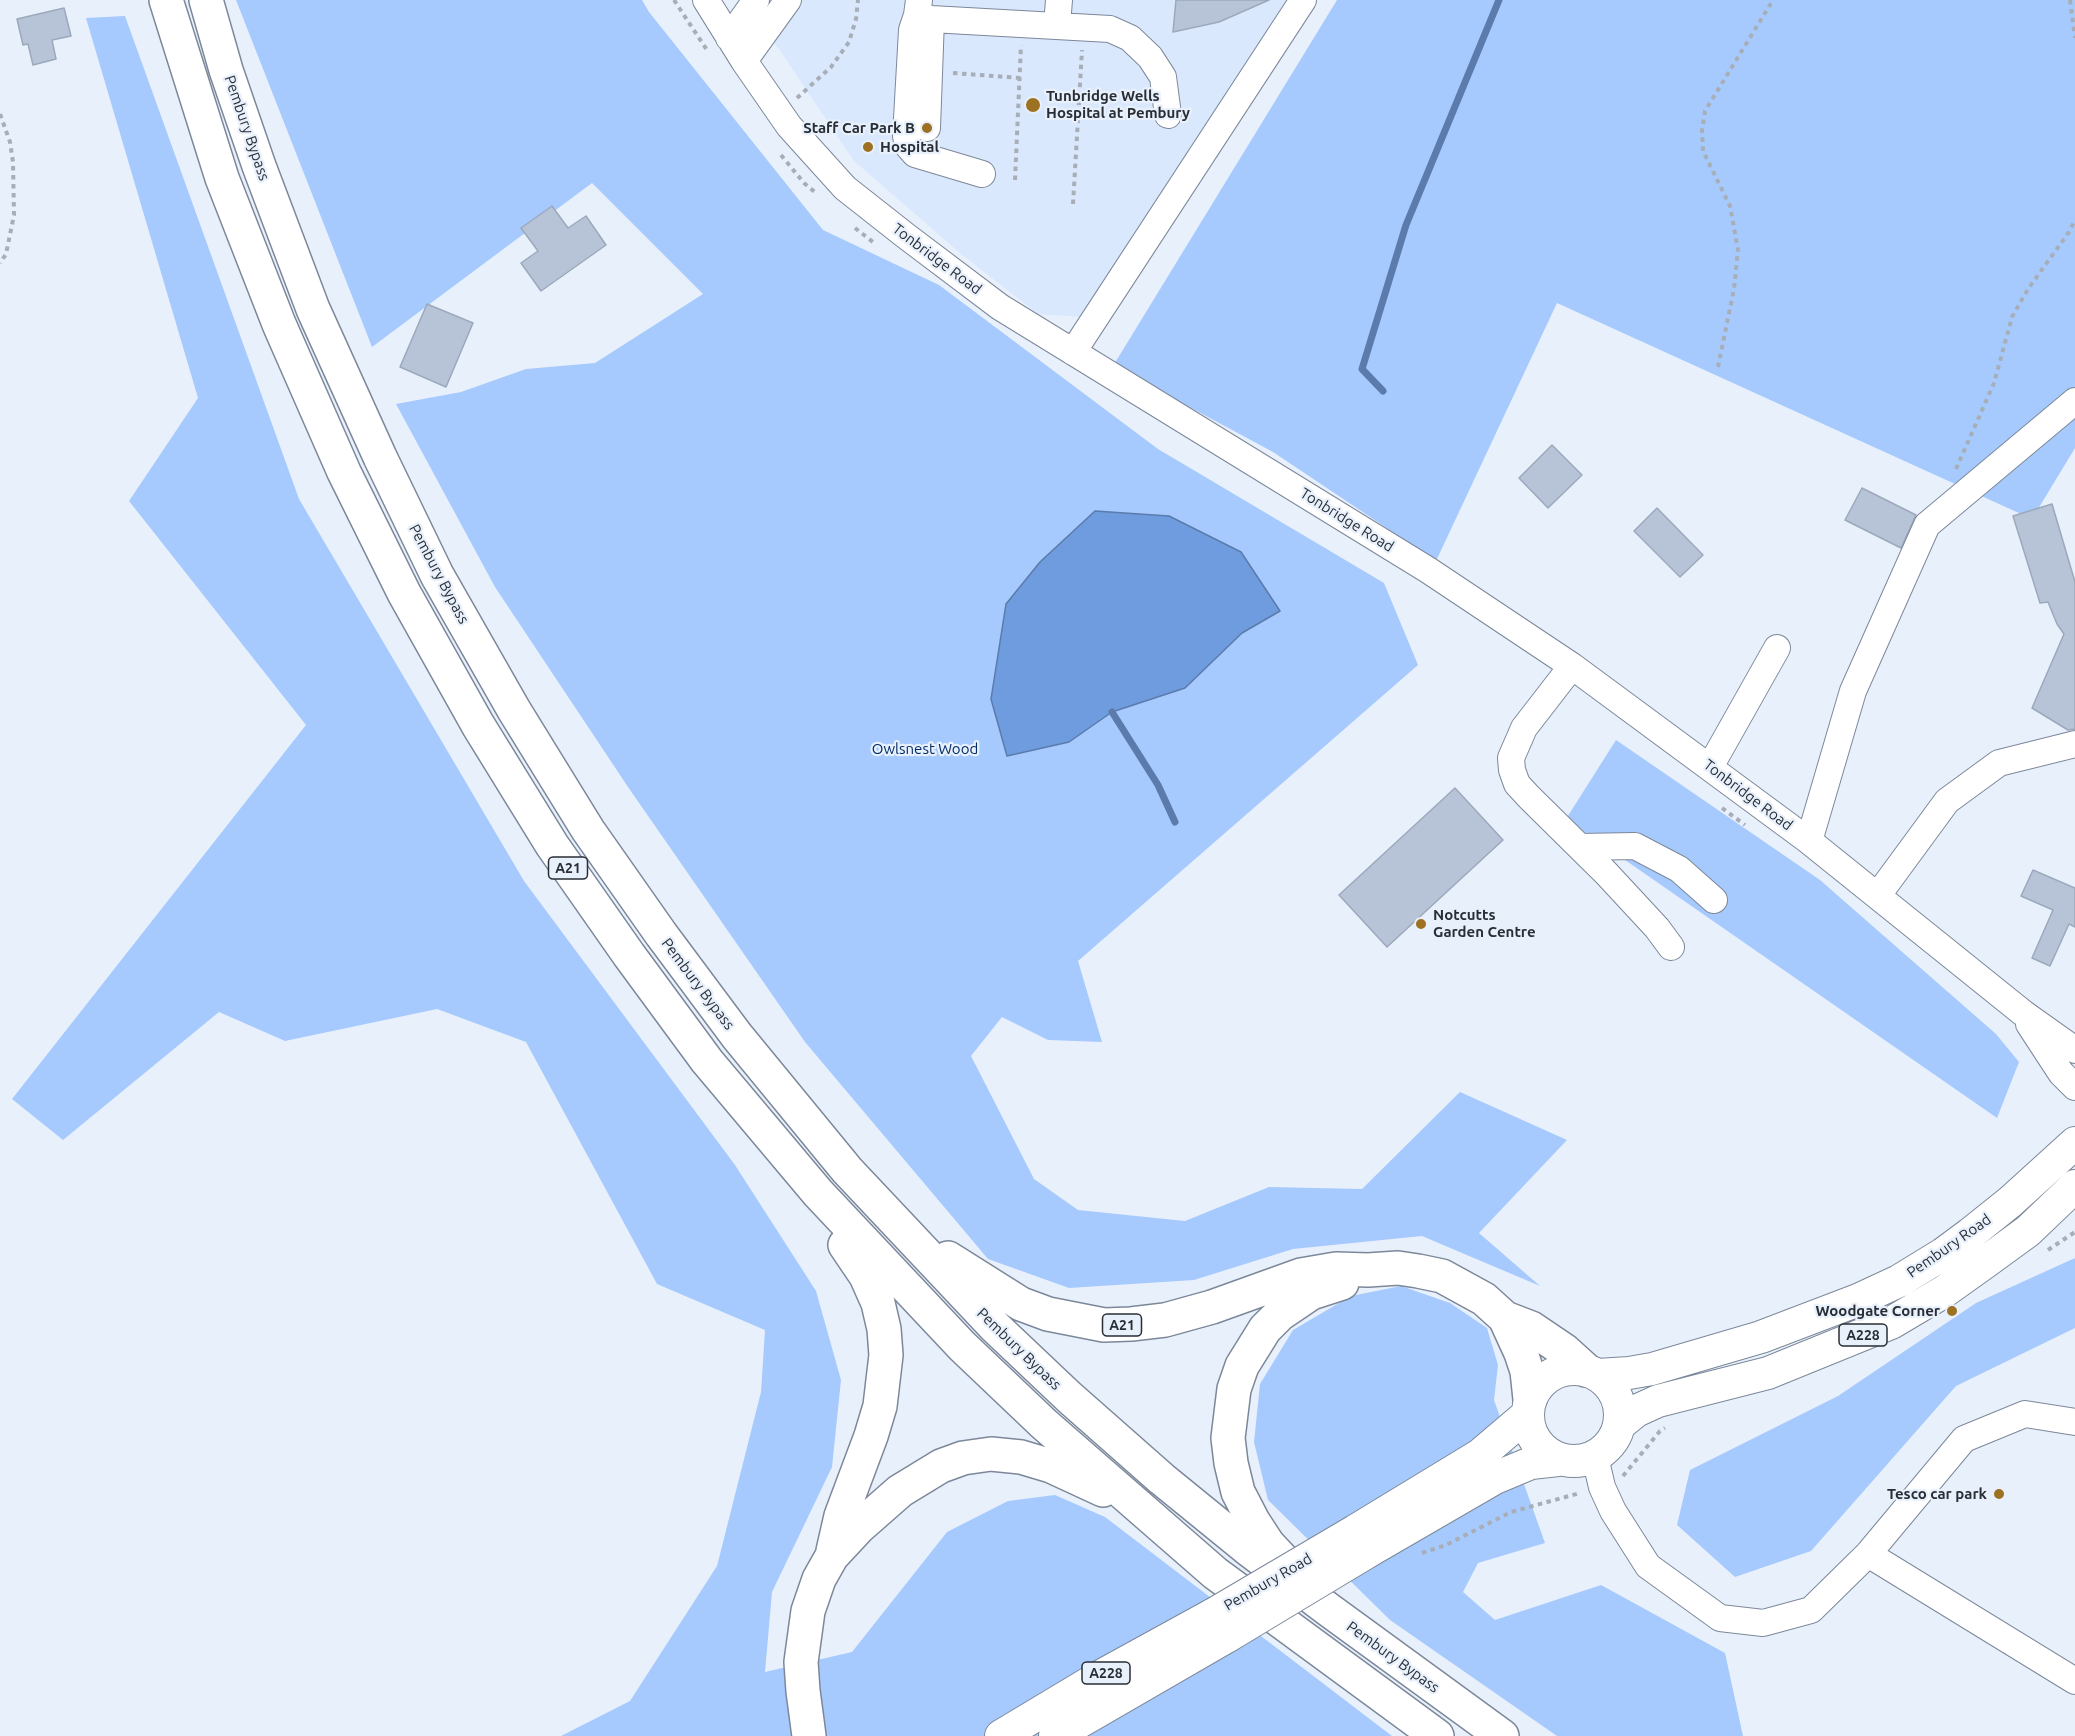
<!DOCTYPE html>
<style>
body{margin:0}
canvas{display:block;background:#e8f0fc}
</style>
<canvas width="2075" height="1736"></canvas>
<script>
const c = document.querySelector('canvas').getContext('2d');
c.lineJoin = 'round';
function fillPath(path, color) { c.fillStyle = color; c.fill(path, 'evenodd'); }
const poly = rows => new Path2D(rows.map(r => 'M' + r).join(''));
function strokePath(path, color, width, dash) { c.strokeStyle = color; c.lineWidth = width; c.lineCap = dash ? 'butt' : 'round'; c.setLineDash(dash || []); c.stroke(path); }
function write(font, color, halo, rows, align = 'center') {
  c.font = font + ' Ubuntu,sans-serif'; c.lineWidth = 4.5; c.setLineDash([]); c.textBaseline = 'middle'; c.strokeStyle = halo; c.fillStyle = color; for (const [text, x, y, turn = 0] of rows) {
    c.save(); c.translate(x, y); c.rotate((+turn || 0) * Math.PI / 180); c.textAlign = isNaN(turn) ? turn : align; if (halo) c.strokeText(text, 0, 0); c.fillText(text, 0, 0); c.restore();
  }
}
const built = poly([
 [738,0,1316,0,1111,319,1038,314,961,254,854,161,779,49]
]);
const green = poly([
 [236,0,642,0,649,12,823,230,939,285,1158,449,1384,583,1418,665,1078,961,1102,1042,1048,1040,1002,1017,971,1056,1034,1179,1078,1210,1185,1221,1269,1187,1362,1189,1460,1092,1567,1140,1479,1233,1540,1286,1422,1236,1293,1249,1194,1280,1069,1288,988,1259,805,1042,628,787,495,587,396,404,461,392,526,369,595,363,703,294,592,183,372,347],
 [1337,0,2075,0,2075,448,2032,519,1557,303,1436,561,1273,452,1113,366],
 [125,16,299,499,524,881,735,1165,816,1291,841,1380,832,1467,772,1592,765,1672,852,1652,947,1532,1008,1501,1055,1495,1105,1517,1392,1736,561,1736,630,1701,717,1566,761,1392,765,1330,657,1284,526,1042,437,1009,285,1041,219,1012,63,1140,12,1099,306,725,129,501,198,398,86,18],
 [1616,740,1820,880,1996,1034,2019,1062,1997,1118,1566,819],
 [2075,1258,2075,1328,1956,1386,1811,1551,1735,1577,1677,1525,1690,1470,1838,1396,1976,1303],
 [1401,1286,1450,1303,1487,1328,1498,1365,1494,1400,1545,1543,1478,1563,1463,1592,1495,1620,1601,1585,1725,1653,1743,1736,1557,1736,1390,1620,1268,1500,1254,1442,1260,1384,1293,1330,1351,1296]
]);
const water = poly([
 [1095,511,1169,516,1241,552,1280,611,1242,633,1185,688,1112,712,1069,742,1007,756,991,699,1006,604,1040,562,1095,511]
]);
const stream = poly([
 [1383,391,1362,369,1406,225,1499,0],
 [1112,712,1158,785,1175,822]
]);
const building = poly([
 [1176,0,1269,0,1219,22,1173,32,1176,0],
 [64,8,71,36,52,40,56,59,33,65,28,44,23,45,17,19,64,8],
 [552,206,568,228,586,216,606,245,541,291,521,263,538,251,521,228,552,206],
 [427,304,473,323,446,387,400,367,427,304],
 [1552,445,1582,475,1548,508,1519,478,1552,445],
 [1862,488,1916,515,1901,548,1845,520,1862,488],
 [2052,504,2075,582,2075,729,2068,730,2032,708,2064,634,2057,624,2048,602,2040,603,2013,516,2052,504],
 [1657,508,1703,555,1680,577,1634,531,1657,508],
 [1455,788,1503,840,1387,947,1339,895,1455,788],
 [2033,870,2075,888,2075,927,2069,924,2050,966,2032,958,2053,910,2021,896,2033,870]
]);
const path = poly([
 [674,0,707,50],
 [2070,0,2075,38],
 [953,73,1020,78],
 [797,98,831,67,849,42,856,19,858,0],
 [0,114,10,142,13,162,14,215,6,254,0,263],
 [781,155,804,183,816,193],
 [1015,180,1021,45],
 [1073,204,1082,50],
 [855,228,873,242],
 [1718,367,1734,289,1738,250,1730,206,1703,151,1702,131,1705,111,1773,0],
 [1956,469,1994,383,2012,317,2028,289,2069,232,2075,220],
 [1722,808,1745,825],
 [2048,1250,2075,1232],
 [1623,1476,1660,1431,1665,1428],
 [1422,1553,1446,1545,1511,1512,1580,1493]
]);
const minor = poly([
 [706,0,744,61,789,126,845,188,906,236,1000,307,1428,570,1572,666,1809,841,2023,1013,2075,1050],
 [919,0,917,15,931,19,1110,29,1130,38,1150,57,1163,77,1168,115],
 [917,15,912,30,906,136,908,146,915,154,982,174],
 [1057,25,1059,0],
 [729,38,756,0],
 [744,61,788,0],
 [927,128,931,19],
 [1073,352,1303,0],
 [1572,666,1524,728,1511,758,1512,770,1517,784,1529,797,1606,873,1657,928,1671,947],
 [1710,767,1777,648],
 [1809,841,1853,691,1927,525,2075,401],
 [1580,847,1635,846,1679,869,1714,900],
 [1878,895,1947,801,1999,763,2075,744],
 [2029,1024,2061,1073,2075,1087],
 [1595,1457,1602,1487,1613,1511,1648,1566,1720,1618,1763,1623,1811,1610,1868,1554,1964,1439,2025,1414,2075,1422],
 [1868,1554,2075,1681]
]);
const major = poly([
 '1528 1415a46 46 0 1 1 92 0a46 46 0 1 1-92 0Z',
 [1598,1375,1629,1373,1652,1369,1761,1337,1858,1300,1899,1281,1943,1254,1970,1234,2010,1202,2075,1143],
 [1620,1424,1636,1411,1658,1401,1768,1373,1891,1323,1945,1291,1987,1261,2028,1231,2075,1186],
 [1355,1531,1480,1455,1527,1415],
 [1369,1551,1495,1478,1531,1463,1558,1460],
 [1001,1736,1101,1676,1214,1614],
 [1055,1736,1228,1636]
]);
const highway = poly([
 [166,0,222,178,279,324,344,472,404,593,478,725,552,845,629,955,707,1061,818,1193,962,1346,1044,1424,1215,1573,1437,1736],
 [206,0,226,70,259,166,313,309,380,457,437,575,514,710,588,830,661,934,737,1036,847,1170,994,1326,1069,1397,1162,1479,1248,1549,1329,1610,1502,1736],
 [948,1258,1021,1304,1048,1314,1104,1325,1131,1324,1165,1320,1212,1307,1301,1275,1336,1269,1368,1270,1398,1268,1418,1271,1442,1276,1484,1299,1505,1318,1531,1328,1565,1351,1586,1370],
 [1505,1318,1521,1353,1527,1371,1530,1399],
 [833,1551,841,1516,871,1436,880,1406,886,1355,884,1329,878,1303,866,1276,845,1245],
 [1284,1561,1268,1544,1253,1521,1238,1492,1231,1463,1228,1438,1234,1389,1242,1366,1265,1329,1280,1314,1311,1293,1342,1283],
 [809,1736,803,1691,801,1662,808,1611,819,1579,832,1556,859,1527,900,1491,941,1466,963,1458,991,1454,1021,1457,1051,1466,1103,1490]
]);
const majorBridge = poly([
 [1214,1614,1355,1531],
 [1228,1636,1369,1551]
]);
const markers = [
 [1033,105,8,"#9d7121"],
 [927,128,6,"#9d7121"],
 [868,147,6,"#9d7121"],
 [1421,924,6,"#9d7121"],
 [1952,1311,6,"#9d7121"],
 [1999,1494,6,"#9d7121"]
];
const shields = [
 [568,868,39],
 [1122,1325,39],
 [1863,1335,48],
 [1106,1673,48]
];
const shieldNames = [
 ["A21",568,868],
 ["A21",1122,1325],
 ["A228",1863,1335],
 ["A228",1106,1673]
];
const poiNames = [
 ["Tunbridge Wells",1046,96],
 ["Hospital at Pembury",1046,113],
 ["Staff Car Park B",915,128,"right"],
 ["Hospital",880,147],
 ["Notcutts",1433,915],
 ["Garden Centre",1433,932],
 ["Woodgate Corner",1940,1311,"right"],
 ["Tesco car park",1987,1494,"right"]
];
const streetNames = [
 ["Pembury Bypass",247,128,71],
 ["Tonbridge Road",937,259,37],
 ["Tonbridge Road",1347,520,32],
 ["Pembury Bypass",439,574,62],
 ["Tonbridge Road",1748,795,37],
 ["Pembury Bypass",698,984,53],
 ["Pembury Road",1949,1246,-35],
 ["Pembury Bypass",1019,1349,44],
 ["Pembury Road",1268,1582,-30],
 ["Pembury Bypass",1393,1657,36]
];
const parkNames = [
 ["Owlsnest Wood",925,749]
];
fillPath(built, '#dae8fd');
fillPath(green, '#a6cafe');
fillPath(water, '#6f9cde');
strokePath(water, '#5a7bab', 1.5);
strokePath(stream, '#5a7bab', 7);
fillPath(building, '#b7c4d7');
strokePath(building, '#9ca9bc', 1.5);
strokePath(minor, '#7c889a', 28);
strokePath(major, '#7c889a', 34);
strokePath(highway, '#7c889a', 36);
strokePath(path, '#a7aeb8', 4, [4.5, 4.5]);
strokePath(minor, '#fff', 26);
strokePath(major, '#fff', 32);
strokePath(highway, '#fff', 33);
strokePath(majorBridge, '#7c889a', 34, []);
strokePath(majorBridge, '#fff', 32);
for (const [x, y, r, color] of markers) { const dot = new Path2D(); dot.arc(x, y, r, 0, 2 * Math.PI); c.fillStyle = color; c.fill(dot); strokePath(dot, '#e8f0fc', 2); }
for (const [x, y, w] of shields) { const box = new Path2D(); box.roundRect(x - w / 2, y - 11, w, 22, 4.5); c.fillStyle = '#e8f0fc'; c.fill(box); strokePath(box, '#292e35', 1.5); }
write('bold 14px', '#292e35', null, shieldNames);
write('bold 15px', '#292e35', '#e8f0fc', poiNames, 'left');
write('15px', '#292e35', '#e8f0fc', streetNames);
write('15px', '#012d67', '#e8f0fc', parkNames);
</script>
